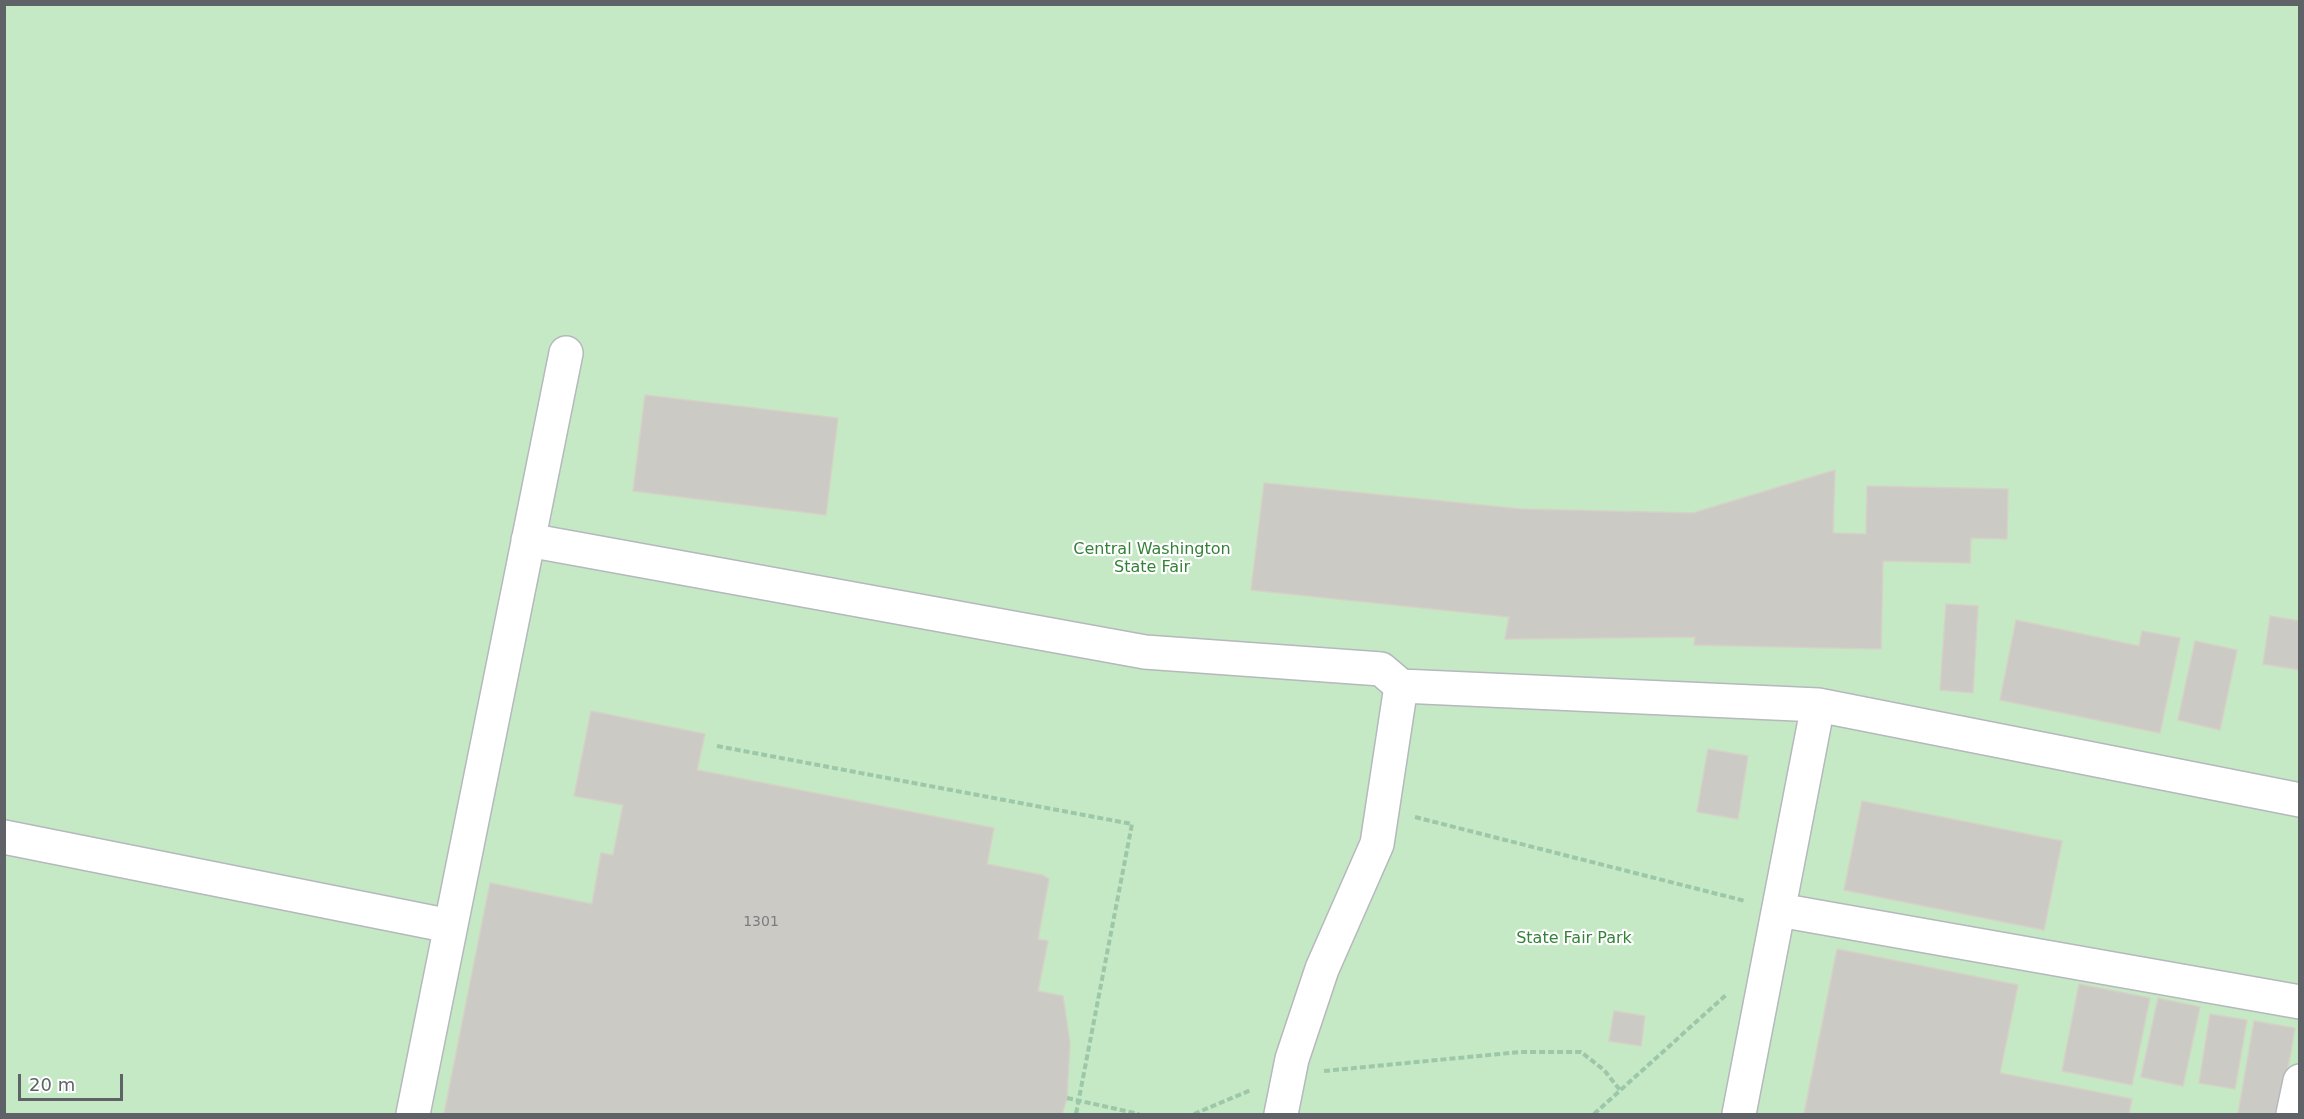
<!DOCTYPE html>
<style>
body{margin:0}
#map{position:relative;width:2304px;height:1119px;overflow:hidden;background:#f1efe8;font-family:"DejaVu Sans",sans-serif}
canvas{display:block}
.frame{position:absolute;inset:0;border:6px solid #5f6368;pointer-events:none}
.scale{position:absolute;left:18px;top:1074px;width:105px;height:27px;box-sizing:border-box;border:3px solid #5f6368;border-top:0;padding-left:8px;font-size:18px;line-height:21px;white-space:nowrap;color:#5f6368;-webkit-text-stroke:4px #fff;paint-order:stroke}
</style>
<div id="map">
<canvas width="2304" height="1119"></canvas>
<div class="frame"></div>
<div class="scale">20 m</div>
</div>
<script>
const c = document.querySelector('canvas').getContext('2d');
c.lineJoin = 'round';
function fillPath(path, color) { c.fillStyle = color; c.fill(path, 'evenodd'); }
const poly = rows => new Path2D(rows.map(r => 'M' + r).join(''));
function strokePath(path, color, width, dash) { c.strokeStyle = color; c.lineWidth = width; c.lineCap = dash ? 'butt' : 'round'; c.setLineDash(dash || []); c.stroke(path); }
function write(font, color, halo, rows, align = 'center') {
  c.font = font + ' "DejaVu Sans",sans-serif'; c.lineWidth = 4.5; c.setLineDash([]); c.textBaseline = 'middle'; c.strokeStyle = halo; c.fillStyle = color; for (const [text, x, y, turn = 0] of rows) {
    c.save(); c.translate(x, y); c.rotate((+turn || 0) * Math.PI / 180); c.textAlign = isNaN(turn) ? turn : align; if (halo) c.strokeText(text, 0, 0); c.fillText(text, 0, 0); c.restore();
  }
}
const green = poly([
 [5,5,2299,5,2299,1114,5,1114]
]);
const building = poly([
 [645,395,838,418,826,515,633,491,645,395],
 [1835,470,1833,533,1866,534,1867,486,2008,489,2007,539,1971,538,1970,563,1883,561,1881,649,1694,645,1695,637,1505,639,1509,617,1251,590,1264,483,1521,509,1693,513,1835,470],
 [1946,604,1978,606,1973,693,1940,690,1946,604],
 [2270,616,2300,621,2300,670,2263,664,2270,616],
 [2016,620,2139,646,2142,631,2180,638,2160,733,2000,700,2016,620],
 [2195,641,2237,650,2220,730,2178,720,2195,641],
 [591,711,705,734,697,770,994,828,987,864,1042,875,1049,879,1038,939,1048,941,1038,991,1063,996,1070,1043,1067,1098,1062,1114,444,1114,490,883,592,904,601,853,613,855,623,805,574,796,591,711],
 [1708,749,1748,756,1738,819,1697,812,1708,749],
 [1862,801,2062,841,2044,930,1844,890,1862,801],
 [1837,949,2018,985,2000,1073,2132,1099,2129,1114,1804,1114,1837,949],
 [2079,984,2150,998,2132,1085,2062,1071,2079,984],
 [2158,998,2200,1007,2183,1086,2141,1077,2158,998],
 [1614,1011,1645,1016,1641,1046,1609,1041,1614,1011],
 [2210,1014,2247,1020,2235,1089,2199,1083,2210,1014],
 [2254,1021,2295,1028,2280,1114,2238,1114,2254,1021]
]);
const path = poly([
 [717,746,1132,824,1076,1114],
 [1415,817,1745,901],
 [1324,1071,1520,1052,1581,1052,1604,1070,1620,1090],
 [1067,1098,1139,1114],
 [1194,1114,1251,1090],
 [1594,1114,1727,994]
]);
const minor = poly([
 [528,540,1145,652,1381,669,1401,686,1818,705,2300,800],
 [4,837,450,926],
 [1779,910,2300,1002],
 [413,1114,566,353],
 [1281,1114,1292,1059,1322,969,1377,844,1401,686],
 [1739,1114,1818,705],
 [2293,1114,2300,1081]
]);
const numberNames = [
 ["1301",761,922]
];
const parkNames = [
 ["Central Washington",1152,550],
 ["State Fair",1152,568],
 ["State Fair Park",1574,939]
];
fillPath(green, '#c5e8c5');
fillPath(building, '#cccac5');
strokePath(building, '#d6d1c6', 1.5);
strokePath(minor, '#b5b8bc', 36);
strokePath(path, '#9cc7a9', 4, [6, 3]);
strokePath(minor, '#fff', 33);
write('14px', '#7a7d7f', null, numberNames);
write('16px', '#348238', '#fff', parkNames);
</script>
